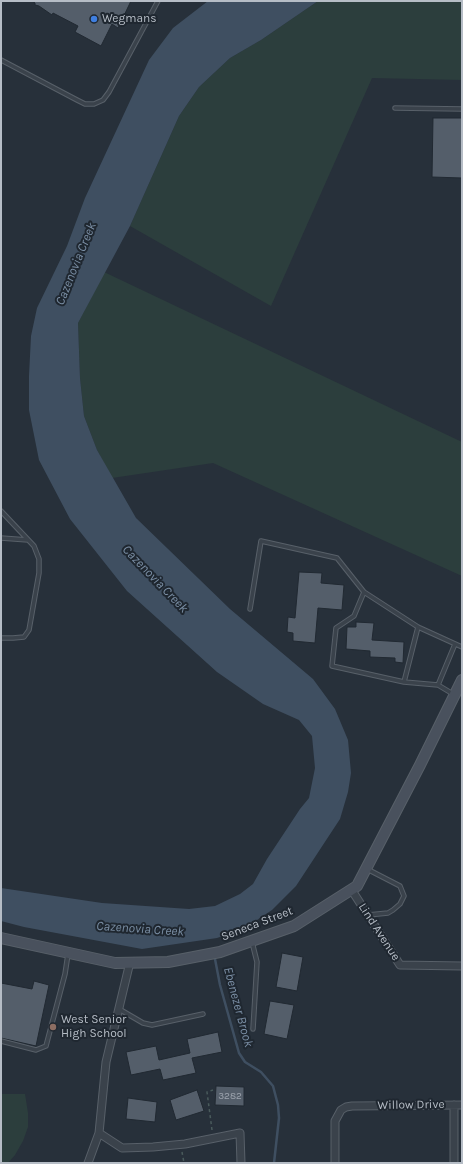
<!DOCTYPE html>
<style>
body{margin:0}
#map{position:relative;width:463px;height:1164px;overflow:hidden;background:#27303a;font-family:Karla,sans-serif}
canvas{display:block}
.frame{position:absolute;inset:0;border:2px solid #b6bdc6;pointer-events:none}
</style>
<div id="map">
<canvas width="463" height="1164"></canvas>
<div class="frame"></div>
</div>
<script>
const c = document.querySelector('canvas').getContext('2d');
c.lineJoin = 'round';
function fillPath(path, color) { c.fillStyle = color; c.fill(path, 'evenodd'); }
const poly = rows => new Path2D(rows.map(r => 'M' + r).join(''));
function strokePath(path, color, width, dash) { c.strokeStyle = color; c.lineWidth = width; c.lineCap = dash ? 'butt' : 'round'; c.setLineDash(dash || []); c.stroke(path); }
function write(font, color, halo, rows, align = 'center') {
  c.font = font + ' Karla,sans-serif'; c.lineWidth = 4; c.setLineDash([]); c.textBaseline = 'middle'; c.strokeStyle = halo; c.fillStyle = color; for (const [text, x, y, turn = 0] of rows) {
    c.save(); c.translate(x, y); c.rotate((+turn || 0) * Math.PI / 180); c.textAlign = isNaN(turn) ? turn : align; if (halo) c.strokeText(text, 0, 0); c.fillText(text, 0, 0); c.restore();
  }
}
const green = poly([
 [318,1,462,1,462,80,372,78,271,306,130,226,179,116,199,87,230,58,261,40],
 [104,272,462,442,462,576,213,463,112,478,97,450,84,416,80,378,78,323],
 [1,1094,25,1094,28,1113,28,1127,23,1141,15,1155,8,1163,1,1163]
]);
const water = poly([
 [208,1,318,1,261,40,230,58,199,87,179,116,130,226,78,323,80,378,84,416,97,450,136,518,230,609,313,679,335,709,348,740,351,773,348,792,340,819,296,886,272,910,245,928,217,938,142,949,24,927,1,921,1,888,102,903,189,909,215,906,240,894,253,884,267,859,300,809,309,798,315,768,312,736,299,720,263,704,217,672,127,591,70,519,39,460,29,410,29,376,31,336,37,308,67,246,85,198,149,60,173,28]
]);
const stream = poly([
 [215,959,220,985,239,1053,245,1062,261,1072,273,1086,278,1105,279,1118,274,1163]
]);
const building = poly([
 [32,1,131,1,118,28,112,24,101,46,75,32,78,26,53,13,52,15,39,6,35,5,35,3,32,1],
 [433,118,462,118,462,178,432,177,433,118],
 [299,572,322,573,321,583,344,585,342,610,318,608,315,643,293,641,293,633,287,632,288,617,295,618,299,572],
 [356,622,374,623,372,640,404,642,403,663,395,662,395,658,370,657,370,651,346,649,347,627,356,627,356,622],
 [282,953,303,957,297,991,276,987,282,953],
 [34,981,49,985,36,1046,1,1038,1,983,32,989,34,981],
 [270,1001,294,1005,287,1039,264,1034,270,1001],
 [218,1032,222,1052,192,1058,196,1073,163,1080,160,1069,131,1075,126,1052,156,1046,159,1060,190,1053,187,1039,218,1032],
 [216,1086,244,1087,244,1106,215,1105,216,1086],
 [197,1090,204,1111,176,1120,170,1100,197,1090],
 [128,1098,157,1102,155,1122,126,1119,128,1098]
]);
const path = poly([
 [212,1130,207,1092,213,1090],
 [182,1152,184,1163]
]);
const lane = poly([
 [1,60,77,100,85,104,94,104,103,100,109,92,158,1],
 [395,108,462,109],
 [1,511,34,546,39,559,39,573,29,630,24,637,13,638,1,638],
 [1,538,28,540],
 [364,592,354,616,336,628,332,666,404,682,438,685,453,694],
 [250,609,261,541,337,558,364,592,418,627,462,647],
 [404,682,418,627],
 [438,685,455,644],
 [367,869,400,886,404,896,400,904,393,910,388,913,368,915],
 [252,942,257,962,253,1029],
 [119,1009,143,1023,152,1025,203,1014],
 [1,1041,36,1050,46,1046,65,974,68,954]
]);
const street = poly([
 [351,889,400,965,462,966],
 [99,1133,122,1148,153,1147,185,1144,240,1133,241,1163],
 [88,1163,99,1133,106,1062,130,962],
 [335,1163,335,1121,341,1110,346,1107,352,1106,462,1105],
 [454,1163,454,1105]
]);
const secondary = poly([
 [1,938,115,963,168,962,220,952,294,926,357,886,420,765,462,680]
]);
const markers = [
 [94,19,4,"#3f7fe0"],
 [53,1027,4,"#8d6e63"]
];
const numberNames = [
 ["3282",230,1096]
];
const poiNames = [
 ["Wegmans",102,19],
 ["West Senior",61,1020],
 ["High School",61,1034]
];
const streetNames = [
 ["Seneca Street",257,924,-21],
 ["Lind Avenue",379,932,57],
 ["Willow Drive",411,1105,-1]
];
const waterNames = [
 ["Cazenovia Creek",76,264,-68],
 ["Cazenovia Creek",155,579,46],
 ["Cazenovia Creek",140,929,4],
 ["Ebenezer Brook",238,1007,75]
];
fillPath(green, '#2c3e3d');
fillPath(water, '#3f4f61');
strokePath(stream, '#3f4f61', 2.5);
fillPath(building, '#545e6a');
strokePath(building, '#212932', 1);
strokePath(lane, '#586069', 5.5);
strokePath(street, '#586069', 9);
strokePath(secondary, '#586069', 12);
strokePath(path, '#4a5b5c', 1.5, [3, 3]);
strokePath(lane, '#3a424b', 3.5);
strokePath(street, '#3a424b', 7);
strokePath(secondary, '#49515d', 10);
for (const [x, y, r, color] of markers) { const dot = new Path2D(); dot.arc(x, y, r, 0, 2 * Math.PI); c.fillStyle = color; c.fill(dot); strokePath(dot, '#1f2730', 1.5); }
write('10px', '#9ea5af', null, numberNames);
write('12px', '#b6bdc6', '#1f2730', poiNames, 'left');
write('12px', '#b6bdc6', '#1f2730', streetNames);
write('italic 13px', '#7b8fa5', '#1f2730', waterNames);
</script>
